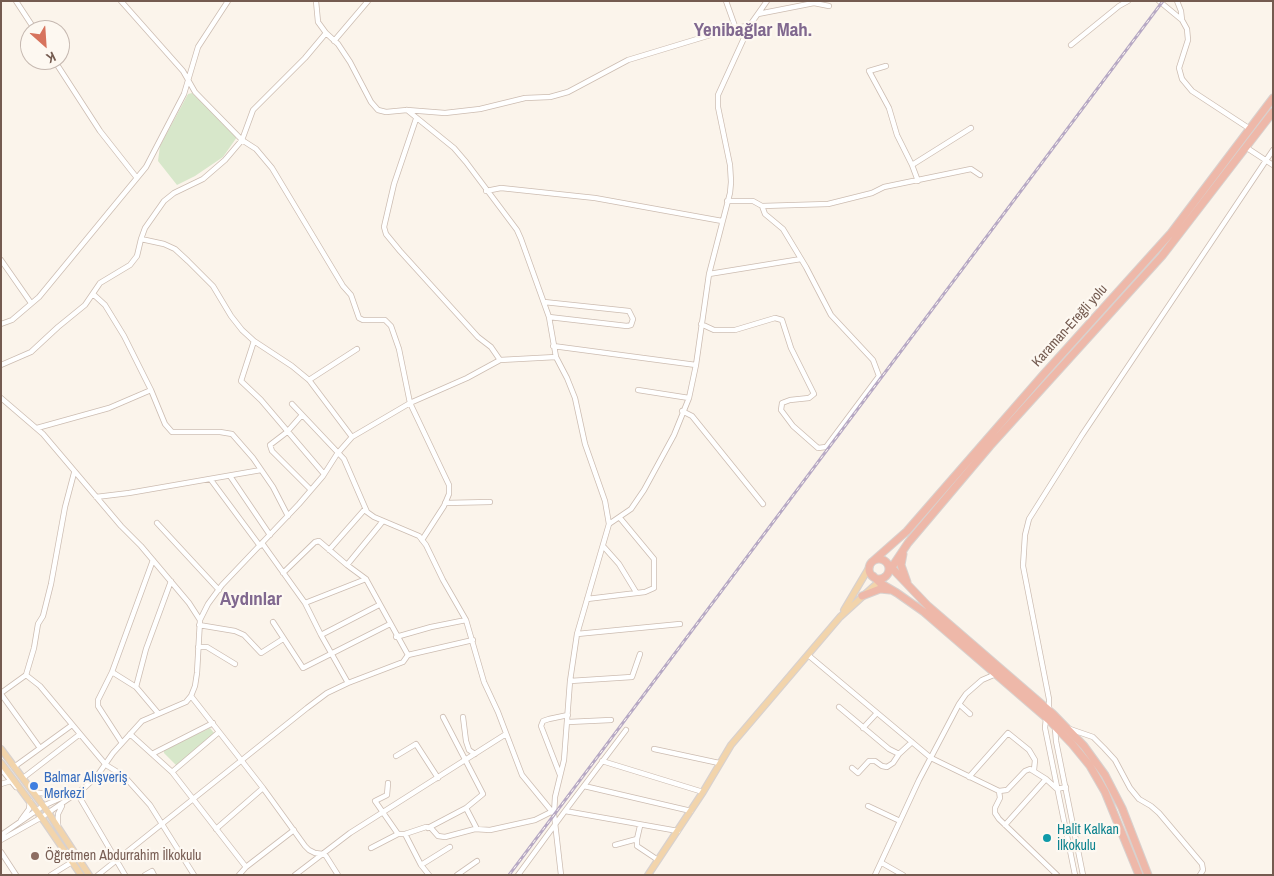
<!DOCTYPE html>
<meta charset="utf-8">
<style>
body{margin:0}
#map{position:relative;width:1274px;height:876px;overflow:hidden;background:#fbf4eb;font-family:"Archivo Narrow",sans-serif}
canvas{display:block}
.frame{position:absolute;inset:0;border:2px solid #745b50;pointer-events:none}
.north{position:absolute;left:20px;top:20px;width:50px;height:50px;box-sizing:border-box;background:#fdf8f1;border:1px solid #c6b9b1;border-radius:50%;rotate:154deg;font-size:14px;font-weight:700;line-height:20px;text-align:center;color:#745b50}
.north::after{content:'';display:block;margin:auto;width:18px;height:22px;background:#d7735d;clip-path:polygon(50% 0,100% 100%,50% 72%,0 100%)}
</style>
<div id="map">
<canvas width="1274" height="876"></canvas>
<div class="frame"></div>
<div class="north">K</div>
</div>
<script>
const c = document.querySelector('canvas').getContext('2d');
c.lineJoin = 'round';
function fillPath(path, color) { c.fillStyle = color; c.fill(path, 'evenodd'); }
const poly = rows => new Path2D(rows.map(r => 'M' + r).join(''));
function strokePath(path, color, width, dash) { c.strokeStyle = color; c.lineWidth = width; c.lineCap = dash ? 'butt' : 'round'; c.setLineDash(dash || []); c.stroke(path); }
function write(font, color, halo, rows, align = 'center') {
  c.font = font + ' "Archivo Narrow",sans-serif'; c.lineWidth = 4.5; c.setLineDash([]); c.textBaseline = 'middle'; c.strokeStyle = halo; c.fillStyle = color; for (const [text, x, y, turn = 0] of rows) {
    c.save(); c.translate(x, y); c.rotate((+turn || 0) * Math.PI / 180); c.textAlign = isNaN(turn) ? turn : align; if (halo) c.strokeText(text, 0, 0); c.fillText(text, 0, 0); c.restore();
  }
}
const green = poly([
 [192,93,237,137,223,157,195,176,177,185,158,161,160,146,188,94],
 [210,728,215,734,177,766,164,753,164,750]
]);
const minor = poly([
 [16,1,35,30],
 [121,1,183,71,195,92,242,140,256,149,272,168,343,286,351,295,359,318,363,320,385,320,391,326,399,349,410,403,449,485,449,494,444,506,422,540],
 [316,1,318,22,326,33,338,44,350,62,371,102,378,110,386,112,407,110,445,113,480,109,525,98,550,97,568,92,628,60,717,33,750,25],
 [726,1,736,29],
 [1159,1,1182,20,1187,29,1188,40,1179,68,1182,79,1192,91,1250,129],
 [1177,1,1181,11,1182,20],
 [758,14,814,3,829,6],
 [334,41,368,1],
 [1071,45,1119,6,1128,1],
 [54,60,100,131,137,178],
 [886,66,869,71,889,108,897,135,912,165,918,181],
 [407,110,454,148,466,162,517,230,521,239,549,317,556,357,567,378,575,398,585,444,605,501,609,524,577,634,570,681,564,760,555,797,554,814,561,875],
 [416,119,394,184,384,227,386,234,400,251,478,337,491,347,500,360],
 [1247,148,1273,165],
 [912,165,971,128],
 [486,191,501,188,595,198,722,221],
 [727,201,753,201,762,206,828,204,872,193,884,187,971,169,980,175],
 [141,239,164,244,175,249,188,261,213,286,231,316,242,330,254,341,292,366,309,380,352,437],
 [1,260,31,303],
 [709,274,801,259],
 [93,294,105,305,124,336,151,390,165,424,172,432,220,432,232,434,253,458,273,487,288,516],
 [544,302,629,311,633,319,631,325,627,326,549,317],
 [1,324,12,320,39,297,146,167,184,94,198,47,228,1],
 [701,324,714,330,735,330,775,318,782,320,791,348,814,394,809,398,790,400,782,403,781,410,793,426,818,448,826,447,879,376,873,360,831,315,806,267,783,229,765,214,762,206],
 [254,341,241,381,261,400,324,474],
 [553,346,696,365],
 [1,365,31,352,58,327,85,305,100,283,130,265,137,256,141,239,145,228,164,201,174,193,203,179,225,160,242,140,253,110,305,58,326,33],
 [309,380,357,349],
 [638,390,689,398],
 [1,398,43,434,121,526,141,546,189,603,200,620],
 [292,404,344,459,367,512,374,517,419,536,426,545,443,580,466,620,484,682,498,712,522,775,554,814],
 [682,411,692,416,763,504],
 [302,415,287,432,270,445,272,451,311,490],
 [37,428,109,408,151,390],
 [230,476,270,535],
 [211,480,260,546],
 [96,497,129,493,261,470],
 [445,503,490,502],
 [157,523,219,590],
 [609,524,631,509,644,490,674,435,689,398,696,365,709,274,730,193,731,182,730,165,718,107,718,95,750,25,767,1],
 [262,543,305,603,321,635,348,683,403,662,408,655,473,640],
 [603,546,619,564,636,592],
 [329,550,365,509],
 [347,565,383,521],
 [283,573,315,542,319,541,347,565,366,579],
 [587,599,645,592,654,588,654,559,620,518],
 [305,603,366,579,408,655],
 [273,622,303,668,390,624],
 [199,625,235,631,244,635,261,653,283,639],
 [577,634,680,624],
 [321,635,379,605],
 [396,637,431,627,466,620],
 [198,647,207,647,235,664],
 [808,655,931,758,999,791,1007,790,1025,771,1030,769,1046,779,1057,789,1066,787],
 [112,672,136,687,158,713],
 [26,675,34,648,38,624,43,616,51,584,65,507,74,473],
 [570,681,632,677,640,654],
 [136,687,146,649,171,581],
 [1,693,26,675,40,686,106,765,124,776,150,805,194,875],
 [1,694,40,748],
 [191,696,263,788,305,846,309,850,315,853,323,854,326,856,338,875],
 [959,704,970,714],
 [839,707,889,749,899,754,912,742],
 [1049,710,1049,699,1023,566,1025,535,1029,519,1082,435,1273,150],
 [443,717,483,794,466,808],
 [463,717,466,741,469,750,475,754],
 [1046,718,1045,728,1075,875],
 [568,722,611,720],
 [863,728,877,713],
 [1055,728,1056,741,1083,875],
 [1067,728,1093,737,1104,748,1115,760,1130,788,1139,799,1151,806,1159,813,1202,864,1203,870,1200,875],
 [130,734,172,772,246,867],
 [122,743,98,706,98,700,112,672,153,560],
 [654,749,719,763],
 [152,754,213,723],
 [396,756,416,744,438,778],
 [602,761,703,792],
 [14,767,72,725],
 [852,768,858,773,869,761,875,761,882,766,887,767,893,763,899,754],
 [1,769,16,787],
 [172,772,219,732],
 [560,775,541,726,543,721,549,719,568,715],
 [969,777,1008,733,1029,750,1035,760,1034,770],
 [23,778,80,734],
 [388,783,387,795,375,801,398,834],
 [1,784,11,781],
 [584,786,691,811],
 [999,791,1000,798,995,808,995,813,999,819,1057,875],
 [33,792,62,796],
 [77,793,125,875],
 [868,806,900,821],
 [565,811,626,730],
 [21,820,29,809,30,801],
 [1005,825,1046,779],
 [58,827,58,814,62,806],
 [428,828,466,808,477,829],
 [216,829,263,788],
 [405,834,421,865,429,875],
 [1,839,4,833,43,806,63,797,71,796],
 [637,839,637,846,658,860],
 [1,840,42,817,84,788,97,776,113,753,142,721,186,702,191,696,195,686,197,673,200,620,208,604,222,585,299,504,323,476,337,454,352,437,410,403,467,378,500,360,556,357],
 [615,845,637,839,640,826],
 [371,848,398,834,405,834,426,827,431,828,438,836,445,837,475,829,490,830,535,820,551,812],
 [1,852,16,875],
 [882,863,903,875],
 [421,865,450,847],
 [51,875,72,862],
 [98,875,307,708,327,693,348,683],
 [145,875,152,871,154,875],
 [239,875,246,867,294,830],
 [295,875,350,833,506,734],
 [457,875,477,861],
 [518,875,565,811,678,831],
 [875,875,919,780,959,704,966,694,982,680,996,674]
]);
const major = poly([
 [844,610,870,566],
 [1,749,50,815,89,875],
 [1,763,44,821,81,875],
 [648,875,703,792,731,745,840,617,884,577]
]);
const highway = poly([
 [903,554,901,565,907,582],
 '869 569a10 10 0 1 1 20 0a10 10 0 1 1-20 0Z',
 [873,561,907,531,1043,375,1171,233,1273,98],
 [888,564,928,606,1053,714,1084,746,1105,775,1122,808,1148,875],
 [888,573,908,543,990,446,1162,256,1273,112],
 [873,576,880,583,897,593,924,612,1049,720,1072,744,1090,766,1105,792,1139,875],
 [862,596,880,589,890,590]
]);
const rail = poly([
 [509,875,1163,1]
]);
const markers = [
 [34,786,5,"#3f7fe0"],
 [1047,838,5,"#0f9aa8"],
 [35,856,5,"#8d6e63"]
];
const streetNames = [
 ["Karaman-Ereğli yolu",1070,326,-48]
];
const shopNames = [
 ["Balmar Alışveriş",44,778],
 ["Merkezi",44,794]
];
const cultureNames = [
 ["Halit Kalkan",1057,830],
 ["İlkokulu",1057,846]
];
const educationNames = [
 ["Öğretmen Abdurrahim İlkokulu",45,856]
];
const districtNames = [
 ["Yenibağlar Mah.",753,31],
 ["Aydınlar",251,600]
];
fillPath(green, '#d7e7ca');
strokePath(minor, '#ccbcb1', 6);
strokePath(major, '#d8d1ce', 8);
strokePath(highway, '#d8d1ce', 9);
strokePath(minor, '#fff', 4.5);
strokePath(major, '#f2d4ab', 5.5);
strokePath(highway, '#eeb8a9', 7);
strokePath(rail, '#b7a9c4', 3);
strokePath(rail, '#fdf8f1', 1, [4]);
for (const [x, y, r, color] of markers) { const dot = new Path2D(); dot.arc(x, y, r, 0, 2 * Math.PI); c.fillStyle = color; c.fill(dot); strokePath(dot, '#fdf8f1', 2); }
write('14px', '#745b50', '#fdf8f1', streetNames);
write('14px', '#366cbe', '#fdf8f1', shopNames, 'left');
write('14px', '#0d838f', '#fdf8f1', cultureNames, 'left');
write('14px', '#785e54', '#fdf8f1', educationNames, 'left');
write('bold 19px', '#80688f', '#fdf8f1', districtNames);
</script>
